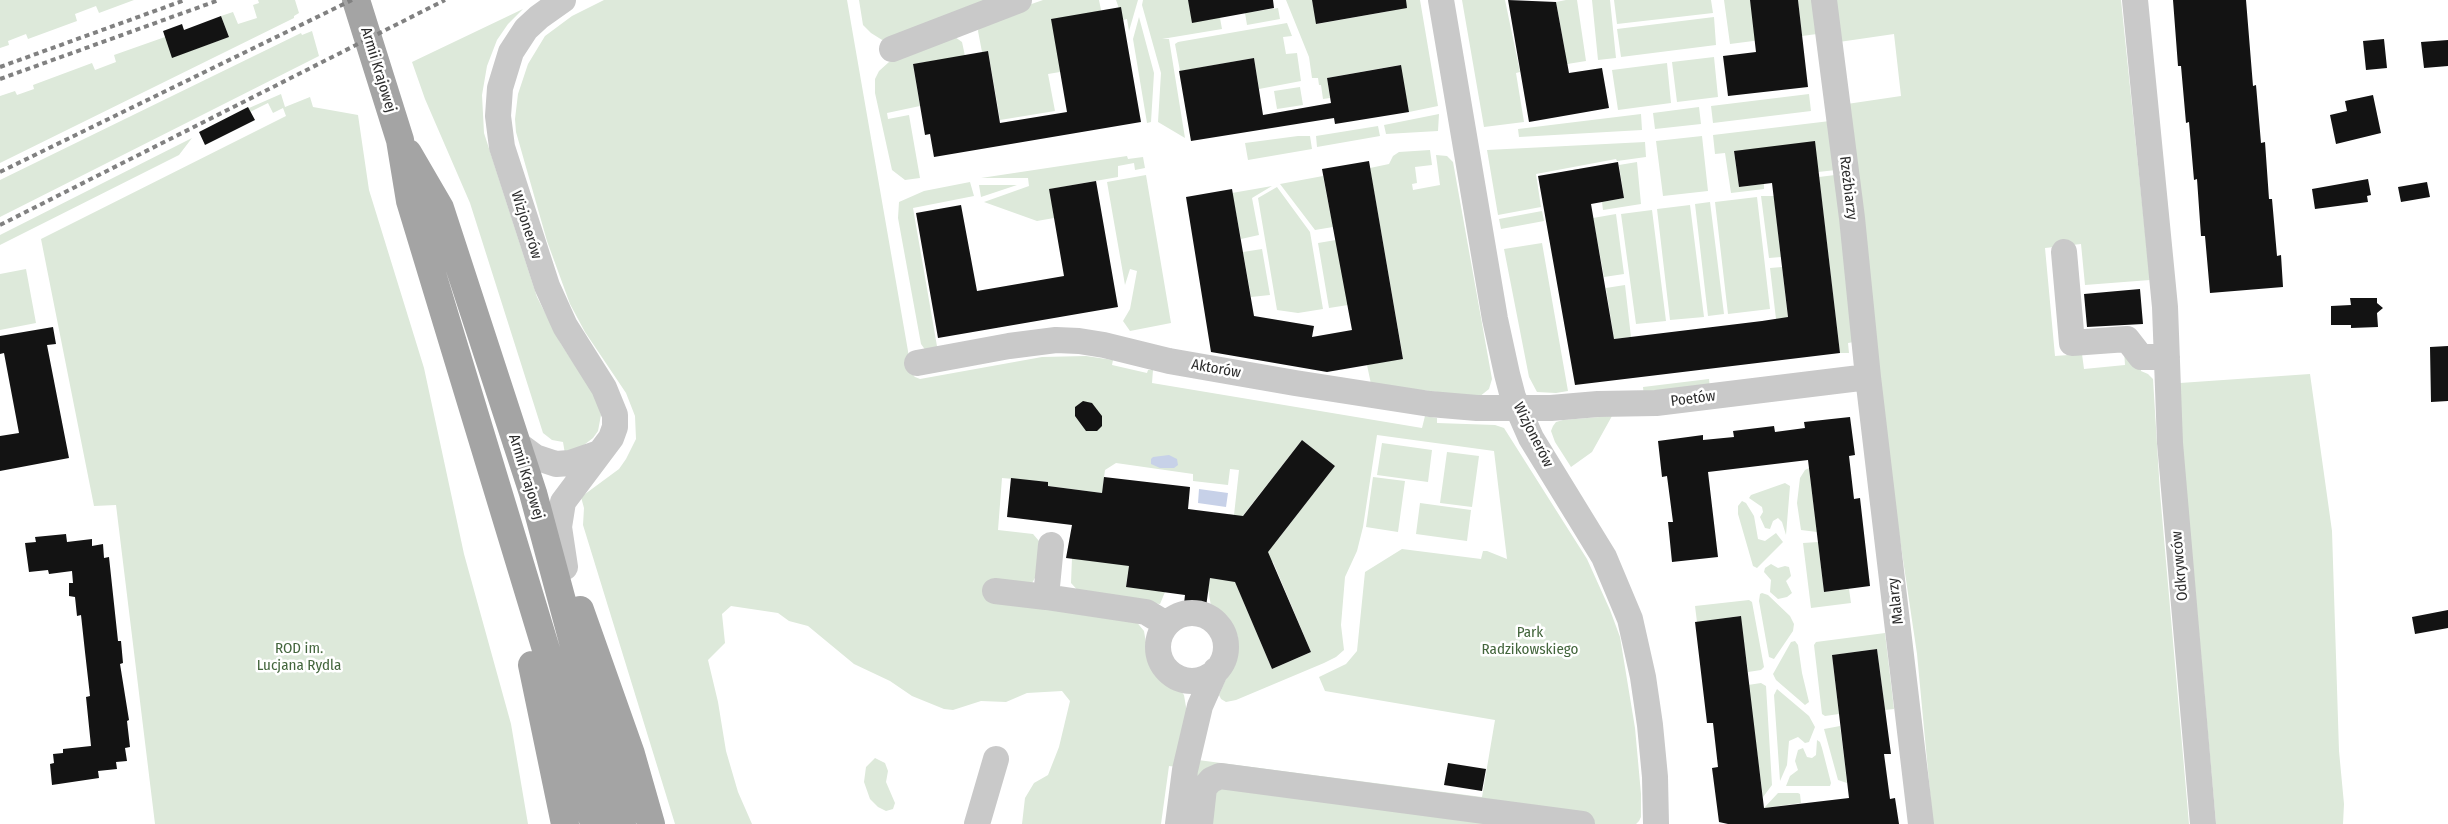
<!DOCTYPE html>
<meta charset="utf-8">
<style>
body{margin:0}
canvas{display:block;background:#fff}
</style>
<canvas width="2448" height="824"></canvas>
<script>
const c = document.querySelector('canvas').getContext('2d');
c.lineJoin = 'round';
function fillPath(path, color) { c.fillStyle = color; c.fill(path, 'evenodd'); }
const poly = rows => new Path2D(rows.map(r => 'M' + r).join(''));
function strokePath(path, color, width, dash) { c.strokeStyle = color; c.lineWidth = width; c.lineCap = dash ? 'butt' : 'round'; c.setLineDash(dash || []); c.stroke(path); }
function write(font, color, halo, rows, align = 'center') {
  c.font = font + ' "Fira Sans Condensed",sans-serif'; c.lineWidth = 5; c.setLineDash([]); c.textBaseline = 'middle'; c.strokeStyle = halo; c.fillStyle = color; for (const [text, x, y, turn = 0] of rows) {
    c.save(); c.translate(x, y); c.rotate((+turn || 0) * Math.PI / 180); c.textAlign = isNaN(turn) ? turn : align; if (halo) c.strokeText(text, 0, 0); c.fillText(text, 0, 0); c.restore();
  }
}
const green = poly([
 [0,0,134,0,99,13,96,6,75,14,77,21,28,39,26,34,8,41,9,45,0,48],
 [258,0,295,0,299,13,294,16,294,18,0,163,0,96,15,91,17,95,34,89,33,85,92,63,95,70,116,62,114,55,165,37,173,57,229,37,221,16,233,12,238,24,257,18,253,5,259,3],
 [604,0,847,0,912,374,915,377,920,379,1042,357,1086,356,1113,360,1112,365,1147,373,1148,370,1153,370,1152,383,1422,428,1425,416,1437,418,1437,423,1495,425,1504,428,1587,559,1610,610,1620,637,1635,728,1641,794,1641,817,1639,821,1636,824,1187,824,1198,760,1482,797,1495,720,1325,691,1319,677,1346,664,1357,651,1365,572,1402,549,1481,559,1483,551,1487,551,1507,559,1494,451,1377,435,1363,527,1357,551,1345,577,1341,625,1344,650,1336,657,1324,663,1236,700,1226,702,1221,699,1219,695,1237,653,1238,637,1228,617,1211,606,1208,589,1210,578,1234,579,1272,669,1311,652,1273,562,1264,562,1269,539,1275,543,1335,466,1302,440,1241,518,1227,526,1229,514,1234,515,1239,470,1230,469,1228,485,1193,481,1193,474,1116,463,1105,470,1102,493,1048,486,1048,482,1002,478,998,530,1033,534,1039,541,1036,576,1031,585,1135,620,1144,631,1149,661,1155,670,1175,684,1184,695,1187,713,1177,767,1169,766,1161,824,1022,824,1025,798,1034,783,1048,775,1059,747,1070,701,1062,691,1027,693,1006,702,981,701,953,710,944,709,912,696,890,681,854,664,808,626,789,621,778,613,731,606,722,614,725,643,708,660,718,702,726,751,738,792,752,824,675,824,583,525,584,508,581,497,619,469,626,459,636,439,635,416,626,393,585,332,570,304,547,241,516,132,515,119,518,94,528,64,545,36,572,16],
 [859,0,993,0,887,43,871,33,863,25],
 [1043,0,1099,0,1101,10,1060,72,1048,74,1055,111,1000,120,988,51,982,52,978,31,979,27,983,21],
 [1116,0,1138,0,1129,31,1127,19,1123,20],
 [1143,0,1188,0,1220,18,1222,29,1162,39,1169,39,1185,138,1158,122,1161,73,1142,5],
 [1286,0,1312,0,1317,24,1390,11,1389,0,1420,0,1438,106,1409,112,1400,65,1327,78,1330,98,1323,99,1321,85,1319,85,1318,78,1312,78,1309,57],
 [1462,0,1505,0,1520,72,1516,73,1524,122,1484,127],
 [1566,0,1577,0,1586,61,1561,65,1565,51,1556,2],
 [1592,0,1610,0,1616,58,1598,60],
 [1614,0,1711,0,1713,13,1617,24],
 [1724,0,1750,0,1761,40,1730,44],
 [1798,0,1813,0,1817,34,1802,36],
 [1834,0,2121,0,2150,280,2085,285,2081,244,2045,248,2055,356,2082,354,2084,369,2125,365,2124,350,2141,366,2141,371,2148,374,2153,379,2160,493,2189,824,1933,824,1917,654,1877,384,1847,104,1901,96,1894,34,1839,42],
 [1278,8,1280,19,1247,25,1245,13],
 [523,9,508,24,497,40,487,66,482,95,484,133,537,297,561,344,596,397,601,415,598,431,593,438,580,448,565,454,563,442,552,440,543,433,470,203,425,99,412,62],
 [1139,17,1154,73,1151,122,1147,123,1133,39],
 [1714,17,1716,45,1621,57,1617,29],
 [1287,23,1292,36,1283,37,1286,54,1297,53,1301,81,1259,89,1254,58,1180,71,1175,44,1178,42],
 [312,31,319,56,0,217,0,180,301,33,302,35],
 [947,37,955,37,962,42,965,56,913,64,920,106,887,113,888,119,909,115,920,178,905,180,892,170,875,93,875,79,879,71,889,62],
 [1714,57,1718,97,1677,102,1672,62],
 [1667,63,1671,103,1618,110,1612,70],
 [1300,87,1303,105,1277,109,1274,91],
 [281,94,285,107,310,97,313,107,358,115,369,190,424,368,464,554,511,724,528,824,155,824,116,505,94,506,41,239,286,116,283,108,273,113,268,103,250,112,249,108],
 [1809,94,1811,111,1713,123,1711,106],
 [1699,107,1701,124,1655,129,1653,113],
 [1439,114,1438,131,1386,134,1384,125],
 [1641,114,1642,130,1519,137,1518,129],
 [1830,121,1836,170,1818,172,1734,152,1739,187,1764,184,1764,189,1731,193,1725,153,1715,154,1713,135],
 [1378,126,1380,136,1317,147,1316,136],
 [1298,136,1310,136,1312,149,1248,160,1245,143],
 [1702,136,1708,191,1663,196,1656,141],
 [192,138,179,155,0,245,0,235],
 [1645,142,1646,157,1617,161,1616,159,1536,174,1541,207,1498,215,1487,150],
 [1430,150,1432,165,1415,167,1417,183,1412,184,1413,190,1440,185,1436,155,1447,156,1453,162,1492,379,1489,389,1479,397,1371,384,1367,365,1403,358,1370,168,1389,164,1393,156,1399,152],
 [1127,156,1128,159,1143,157,1145,168,1135,170,1134,163,1118,166,1118,177,1050,189,1054,218,1037,221,984,202,1029,186,1028,178,981,178],
 [1637,162,1641,204,1603,210,1602,202,1624,198,1619,165],
 [1146,175,1171,323,1130,331,1123,321,1130,309,1137,271,1130,269,1125,285,1107,182],
 [1835,175,1854,342,1848,343,1849,353,1840,353,1819,177],
 [1323,176,1333,227,1315,230,1280,184],
 [970,182,974,196,913,208,938,352,926,351,921,344,898,218,899,202,924,191],
 [979,185,1017,185,981,197],
 [1272,186,1252,198,1259,235,1241,239,1232,193],
 [1277,187,1310,232,1323,309,1298,313,1277,310,1258,198],
 [1761,196,1774,196,1781,257,1769,258],
 [1757,197,1770,309,1728,314,1715,202],
 [1710,202,1724,314,1708,316,1695,204],
 [1690,205,1704,317,1670,320,1657,209],
 [1652,210,1666,321,1636,324,1621,214],
 [1542,211,1544,221,1501,229,1499,219],
 [1616,214,1624,274,1604,277,1593,218],
 [1336,240,1348,305,1329,308,1318,243],
 [1542,243,1568,391,1556,393,1537,392,1529,377,1504,249],
 [1262,249,1270,295,1251,297,1243,252],
 [1782,267,1788,318,1776,319,1770,268],
 [26,269,36,323,0,330,0,274],
 [1625,285,1631,337,1614,339,1606,288],
 [2310,374,2332,531,2339,751,2344,804,2343,824,2216,824,2182,443,2180,383],
 [1709,379,1710,388,1644,397,1643,387],
 [1612,416,1592,452,1571,467,1555,442,1551,431,1553,426,1556,422,1563,420],
 [1382,443,1432,450,1428,482,1377,475],
 [1447,452,1479,456,1472,507,1440,503],
 [1809,468,1817,532,1801,530,1797,503,1800,478,1805,470],
 [1373,477,1405,481,1398,532,1366,527],
 [1785,483,1790,486,1786,535,1782,522,1778,518,1773,521,1770,529,1765,528,1760,517,1763,512,1762,507,1749,498,1751,495],
 [1742,501,1746,503,1754,516,1758,539,1765,541,1776,533,1783,542,1757,568,1753,566,1738,514,1738,506],
 [1420,503,1471,510,1467,541,1416,534],
 [1818,542,1824,592,1849,589,1851,603,1811,608,1803,543],
 [1072,558,1134,566,1128,573,1126,586,1165,592,1160,604,1081,594,1071,583],
 [1771,564,1778,568,1785,566,1789,567,1791,576,1786,581,1792,593,1787,597,1778,599,1770,592,1771,580,1764,572,1765,568],
 [1762,593,1768,595,1790,616,1794,624,1793,631,1774,659,1769,657,1759,601,1760,594],
 [1749,600,1752,602,1764,667,1761,670,1748,672,1740,616,1697,622,1695,606],
 [1885,633,1894,709,1885,710,1877,649,1832,655,1839,714,1825,716,1822,714,1814,645,1816,642],
 [1795,641,1798,645,1802,673,1809,702,1805,705,1776,680,1773,674,1791,642],
 [1761,683,1766,686,1772,785,1763,797,1748,685],
 [1777,689,1809,716,1815,727,1809,742,1805,743,1798,737,1789,741,1787,765,1780,781,1774,695],
 [1840,726,1845,764,1847,783,1838,780,1824,729],
 [1817,740,1820,742,1822,748,1831,783,1830,786,1786,786,1790,776,1798,770,1795,761,1798,750,1803,748,1807,757,1812,758,1816,755],
 [875,758,885,763,888,771,886,782,895,803,893,809,886,811,878,807,870,799,864,782,866,767],
 [1778,793,1798,793,1800,794,1801,803,1764,808]
]);
const water = poly([
 [1169,455,1177,459,1178,465,1174,468,1160,468,1151,464,1151,459,1153,457],
 [1199,489,1228,493,1226,507,1198,503]
]);
const building = poly([
 [1188,0,1273,0,1274,8,1192,23],
 [1312,0,1406,0,1407,8,1316,24],
 [1508,0,1556,2,1569,73,1602,68,1609,108,1529,122],
 [1750,0,1798,0,1808,87,1728,96,1723,56,1756,52],
 [2173,0,2246,0,2253,86,2256,85,2261,143,2265,142,2269,199,2272,199,2277,256,2281,255,2283,287,2210,293,2205,236,2201,236,2197,179,2194,180,2189,122,2186,123,2181,66,2178,66],
 [1121,7,1141,122,934,157,930,134,925,135,913,64,988,51,1000,123,1067,112,1051,19],
 [221,16,229,37,172,58,163,31,182,24,184,30],
 [2384,39,2387,68,2366,70,2363,41],
 [2448,40,2448,66,2424,68,2421,42],
 [1254,58,1263,115,1331,103,1327,78,1401,65,1409,112,1335,124,1334,118,1191,141,1179,71],
 [2373,95,2381,133,2336,144,2330,115,2347,111,2345,101],
 [248,107,255,120,205,145,199,132],
 [1815,141,1840,353,1575,385,1538,176,1618,162,1624,198,1591,204,1614,339,1762,321,1788,317,1772,183,1739,187,1734,151],
 [1369,161,1403,359,1327,372,1211,352,1186,197,1232,189,1254,316,1314,326,1312,337,1352,330,1322,169],
 [2368,179,2371,195,2367,196,2368,202,2315,209,2312,189],
 [1096,181,1118,307,938,338,916,213,961,205,977,291,1064,276,1049,189],
 [2427,182,2430,197,2401,202,2398,187],
 [2140,289,2143,324,2087,327,2084,294],
 [2350,298,2377,298,2377,303,2383,308,2377,313,2378,327,2351,328,2351,325,2331,325,2331,306,2351,305],
 [53,327,56,344,47,345,69,458,0,471,0,436,19,433,4,353,0,354,0,336],
 [2448,346,2448,401,2431,402,2430,347],
 [1083,401,1092,403,1102,416,1102,426,1097,431,1086,431,1075,416,1075,407],
 [1850,417,1855,455,1849,456,1854,499,1860,498,1870,586,1824,592,1808,460,1708,472,1718,557,1672,562,1668,522,1673,522,1667,476,1662,477,1658,441,1703,435,1703,440,1734,437,1733,431,1774,426,1775,432,1805,428,1804,422],
 [1302,440,1335,466,1268,552,1311,652,1272,669,1235,582,1210,578,1205,614,1183,612,1185,595,1126,587,1129,566,1066,558,1072,525,1007,517,1011,478,1048,482,1048,486,1102,493,1104,477,1190,487,1188,509,1243,516],
 [66,534,67,542,92,539,92,546,103,544,104,558,109,557,118,641,121,641,123,663,120,664,129,720,127,721,130,747,125,748,127,761,116,762,117,769,98,771,99,778,52,785,50,764,54,763,53,754,63,753,63,749,91,746,86,697,90,696,85,652,81,615,77,616,75,597,69,596,69,583,73,583,72,571,49,574,48,570,29,572,25,543,36,542,35,537],
 [2448,610,2448,628,2415,634,2412,617],
 [1741,616,1764,808,1849,798,1832,655,1877,649,1891,754,1884,754,1890,799,1895,798,1899,824,1728,824,1719,822,1712,768,1718,767,1713,723,1707,723,1695,622],
 [1448,763,1486,769,1482,791,1444,785]
]);
const minor = poly([
 [563,0,539,17,526,29,511,52,500,88,498,116,502,147,547,286,565,326,604,388,615,415,615,427,611,438,563,502,559,527,565,567],
 [1441,0,1495,319,1507,374,1513,397,1531,438,1604,557,1630,619,1643,677,1650,725,1655,777,1656,824],
 [1824,0,1852,218,1868,377,1921,824],
 [2135,0,2165,307,2170,443,2203,824],
 [892,49,1019,0],
 [2064,252,2072,343,2127,339,2141,357,2167,357],
 [917,363,1009,346,1056,340,1079,341,1104,345,1169,361,1295,383,1430,404,1477,408,1551,408,1598,404,1656,403,1868,377],
 [516,443,535,457,556,464,570,463,599,453],
 [1051,545,1046,597,1146,612,1166,624],
 [995,591,1046,597],
 '1158 647a34 34 0 1 1 68 0a34 34 0 1 1-68 0Z',
 [977,824,996,759],
 [1178,824,1185,770,1200,706,1216,670],
 [1200,824,1204,788,1211,780,1220,776,1582,824]
]);
const major = poly([
 [356,0,400,140,410,201,548,656,594,824],
 [408,153,440,208,533,493,622,824],
 [580,610,631,754,651,824],
 [532,665,565,824]
]);
const rail = poly([
 [0,67,185,0],
 [0,79,219,0],
 [0,172,352,0],
 [0,225,445,0]
]);
const streetNames = [
 ["Armii Krajowej",378,70,73],
 ["Rzeźbiarzy",1848,188,83],
 ["Wizjonerów",526,225,72],
 ["Aktorów",1216,369,10],
 ["Poetów",1693,399,-7],
 ["Wizjonerów",1533,435,63],
 ["Armii Krajowej",526,477,73],
 ["Odkrywców",2180,566,-95],
 ["Malarzy",1896,601,-97]
];
const parkNames = [
 ["Park",1530,633],
 ["Radzikowskiego",1530,650],
 ["ROD im.",299,649],
 ["Lucjana Rydla",299,666]
];
fillPath(green, '#dde9da');
fillPath(water, '#c7d1e8');
fillPath(building, '#131313');
strokePath(minor, '#c9c9c9', 26);
strokePath(major, '#a4a4a4', 28);
strokePath(rail, '#818181', 4, [5, 4]);
write('15px', '#2c2c2c', '#fff', streetNames);
write('15px', '#43653c', '#fff', parkNames);
</script>
